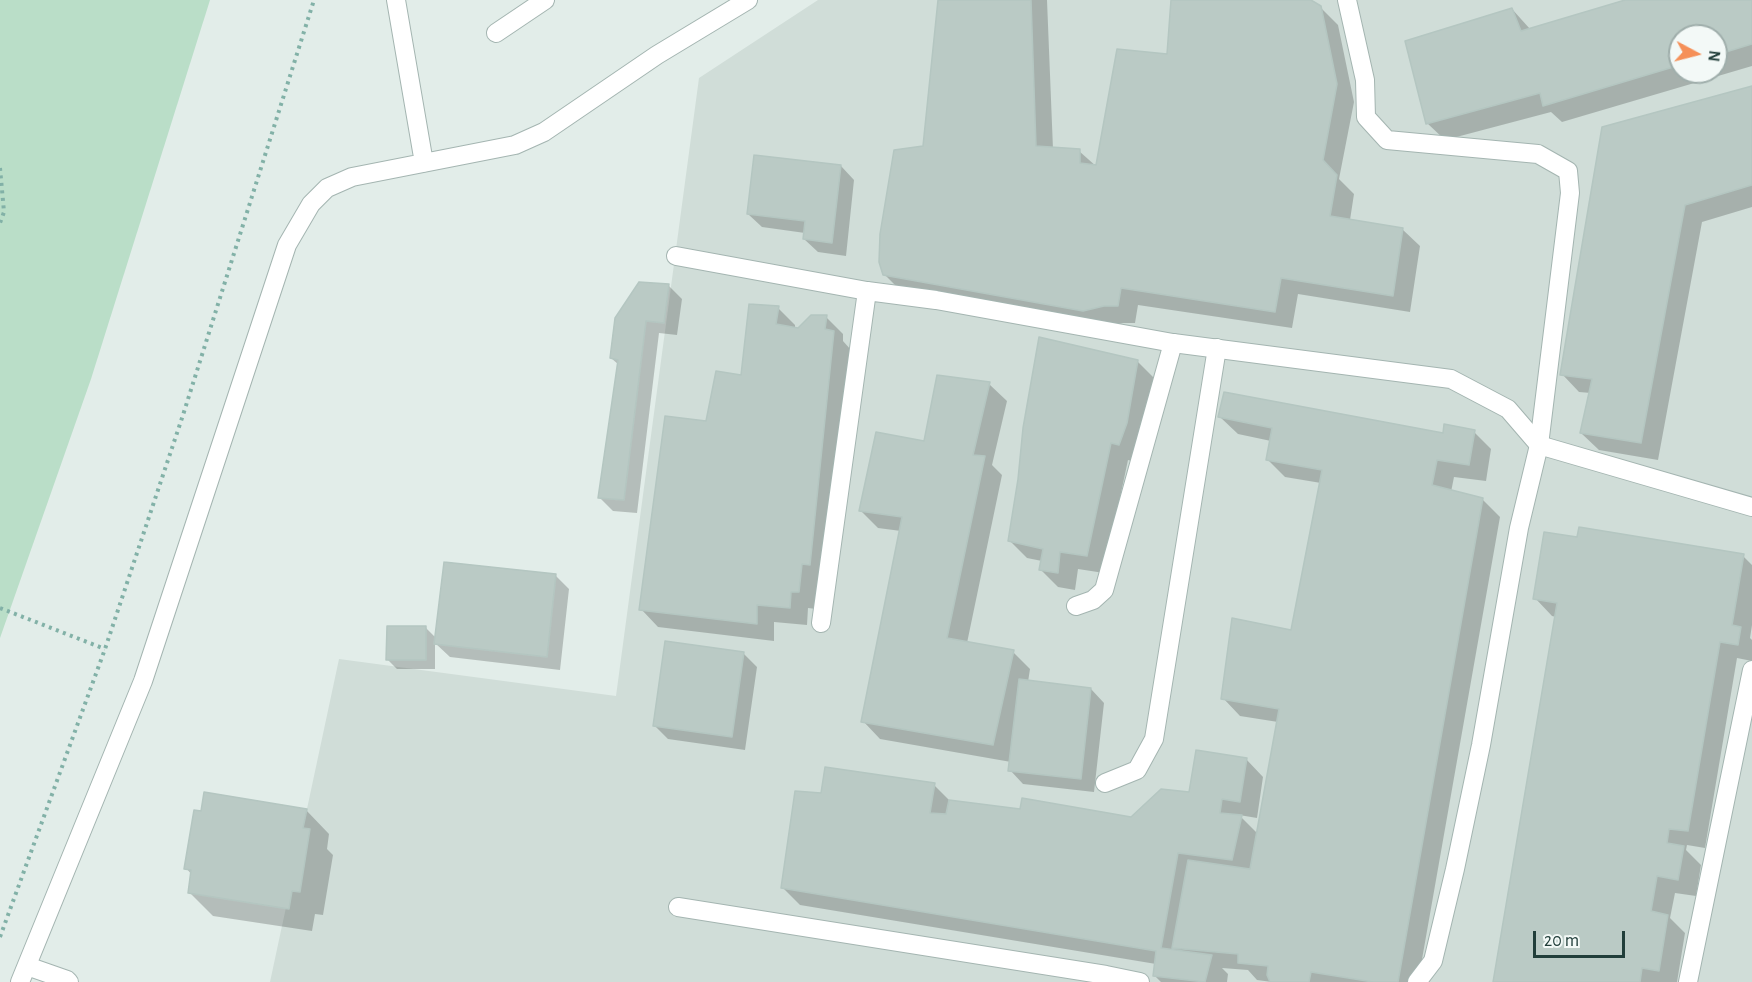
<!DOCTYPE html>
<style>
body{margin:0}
#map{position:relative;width:1752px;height:982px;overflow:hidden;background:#e2ede9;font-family:"Alegreya Sans",sans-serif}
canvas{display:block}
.north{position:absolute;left:1668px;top:24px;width:60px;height:60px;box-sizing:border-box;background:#f3f9f7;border:2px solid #9faeab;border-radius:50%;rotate:97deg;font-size:16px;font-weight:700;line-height:24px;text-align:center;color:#213e3a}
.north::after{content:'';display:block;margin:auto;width:21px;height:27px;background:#f59058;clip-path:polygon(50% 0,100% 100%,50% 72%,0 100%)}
.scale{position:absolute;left:1533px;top:931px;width:92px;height:27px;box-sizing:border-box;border:3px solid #213e3a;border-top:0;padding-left:8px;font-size:18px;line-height:21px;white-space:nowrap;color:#213e3a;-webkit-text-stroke:4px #f3f9f7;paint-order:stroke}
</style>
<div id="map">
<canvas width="1752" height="982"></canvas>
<div class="north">N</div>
<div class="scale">20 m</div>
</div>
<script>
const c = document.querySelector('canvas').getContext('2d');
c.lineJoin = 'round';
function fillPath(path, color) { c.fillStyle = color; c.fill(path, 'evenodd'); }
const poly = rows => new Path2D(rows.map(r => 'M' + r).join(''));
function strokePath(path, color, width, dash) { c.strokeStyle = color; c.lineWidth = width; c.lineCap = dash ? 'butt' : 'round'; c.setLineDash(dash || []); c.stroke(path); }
const built = poly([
 [818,0,1752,0,1752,982,270,982,339,659,616,696,699,78],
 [1680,36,1716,36,1716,72,1680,72]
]);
const green = poly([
 [0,0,210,0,91,379,0,638]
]);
const shadow = poly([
 [940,0,1047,0,1053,149,1079,151,1097,167,1168,56,1172,0,1308,0,1320,7,1338,25,1354,102,1339,179,1354,194,1350,220,1402,229,1420,246,1410,312,1298,294,1292,328,1138,305,1135,323,1123,323,1101,328,902,292,884,274,924,148],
 [1630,0,1752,0,1752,66,1562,122,1551,112,1445,140,1427,123,1512,9,1530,29],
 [1680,36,1716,36,1716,72,1680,72],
 [1752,87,1752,207,1702,222,1658,460,1599,450,1581,433,1591,393,1579,392,1562,374],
 [841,166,854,180,846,256,818,252,804,239,805,233,762,227,748,214],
 [668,285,682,299,677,335,659,333,637,513,613,511,599,497,619,365,611,358],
 [778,308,795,325,795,329,798,330,826,317,843,334,843,341,851,350,816,609,808,608,807,625,774,622,774,641,658,627,641,609,708,423,742,376],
 [1137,361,1155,379,1136,462,1128,460,1104,573,1078,569,1075,590,1058,587,1041,570,1042,561,1027,558,1009,540],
 [989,384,1007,401,992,465,1002,475,967,643,1013,652,1030,669,1028,682,1091,689,1104,703,1094,792,1023,784,1010,770,1011,762,880,739,863,721,901,531,878,528,860,510,925,442],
 [1220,417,1444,435,1474,432,1491,449,1486,481,1454,477,1451,492,1482,499,1500,517,1418,982,1272,982,1257,980,1248,970,1222,968,1228,974,1227,982,1161,982,1154,975,1156,964,800,905,782,887,822,795,934,785,951,802,1022,811,1132,819,1191,793,1246,759,1263,777,1257,818,1239,815,1258,834,1278,722,1240,716,1223,698,1292,632,1321,483,1285,477,1268,460,1271,441,1238,434],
 [1743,556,1752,565,1752,625,1750,638,1752,640,1752,661,1737,658,1705,848,1687,845,1686,850,1701,865,1696,896,1675,893,1670,918,1685,933,1677,982,1495,982,1556,617,1552,616,1535,598],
 [556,576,569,589,560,670,450,657,435,643,435,669,397,669,388,660,426,628,437,639],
 [743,653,757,667,745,750,668,739,654,725],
 [306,810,329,834,327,849,333,855,323,915,315,914,312,931,213,916,189,892,192,875,186,868]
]);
const building = poly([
 [938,0,1031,0,1036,146,1080,149,1080,163,1096,165,1117,49,1167,54,1171,0,1311,0,1321,6,1337,84,1323,160,1337,175,1330,216,1403,228,1393,296,1281,278,1275,312,1121,288,1118,306,1104,306,1083,311,883,275,879,262,880,234,894,150,923,146,938,0],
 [1625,0,1752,0,1752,44,1716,55,1716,36,1680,36,1680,65,1543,106,1540,93,1426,124,1405,41,1512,8,1521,31,1625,0],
 [1752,86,1752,185,1685,205,1641,443,1580,433,1592,379,1560,375,1602,127,1752,86],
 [754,155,841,165,832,243,803,239,805,221,747,214,754,155],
 [639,282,669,284,664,323,646,321,624,500,598,498,618,360,610,358,615,318,639,282],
 [749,304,779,306,776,324,798,328,811,315,827,315,825,329,834,331,810,565,802,564,799,592,791,592,790,608,757,605,757,624,639,610,665,416,706,421,716,371,741,375,749,304],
 [1039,337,1138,360,1127,423,1119,445,1111,443,1087,556,1060,552,1058,573,1039,570,1043,549,1008,541,1018,479,1023,428,1039,337],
 [937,375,990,382,973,455,985,456,947,638,1014,650,993,745,861,722,902,517,859,511,876,432,924,441,937,375],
 [1224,392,1443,433,1444,424,1475,430,1469,465,1437,460,1432,485,1483,498,1398,982,1373,982,1311,972,1309,982,1270,982,1267,975,1268,966,1238,963,1238,954,1172,948,1188,860,1250,869,1279,709,1221,699,1232,618,1291,630,1322,470,1266,460,1272,428,1218,417,1224,392],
 [1579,527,1744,554,1732,625,1741,627,1738,645,1720,642,1688,831,1669,829,1667,843,1684,846,1678,880,1657,876,1651,911,1668,915,1659,971,1642,968,1640,982,1493,982,1557,603,1533,599,1544,532,1577,537,1579,527],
 [444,562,556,574,547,657,434,644,444,562],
 [387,626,426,626,426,660,386,660,387,626],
 [665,641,744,652,732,737,653,726,665,641],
 [1019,679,1091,688,1081,779,1008,771,1019,679],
 [1196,750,1247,758,1240,802,1222,799,1220,813,1242,815,1232,860,1178,853,1161,948,1212,955,1205,982,1153,976,1156,951,781,888,795,791,821,793,825,767,935,783,930,813,946,814,949,800,1020,809,1022,798,1131,817,1161,789,1189,792,1196,750],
 [204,792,307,809,303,828,310,829,300,892,292,891,289,909,188,893,191,870,184,869,194,810,201,811,204,792]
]);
const path = poly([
 [0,168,4,212,0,223],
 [0,608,105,649],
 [0,937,105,649,183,415,314,0]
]);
const lane = poly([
 [396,0,424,163],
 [1347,0,1365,80,1366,117,1387,140,1538,154,1568,171,1570,193,1539,445,1519,528,1481,745,1455,869,1433,961,1417,982],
 [496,33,545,0],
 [676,256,867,291],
 [1076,606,1093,600,1104,590,1173,343],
 [1105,783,1137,770,1154,739,1217,348],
 [678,907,1106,975,1140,982],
 [27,966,67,980,69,982],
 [20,982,143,681,287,245,311,204,327,188,352,177,515,145,544,132,657,55,748,0]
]);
const street = poly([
 [821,623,867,291,936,300,1173,343,1451,379,1508,409,1539,445,1752,507],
 [1688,982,1752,670]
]);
fillPath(built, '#d0ddd8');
fillPath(green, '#badec8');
fillPath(shadow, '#0003');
fillPath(building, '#bacac5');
strokePath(building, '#b4c6c1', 1.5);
strokePath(lane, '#a4b5b1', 20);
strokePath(street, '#a4b5b1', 20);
strokePath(path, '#82b1a7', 4, [3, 4.5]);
strokePath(lane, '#fff', 18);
strokePath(street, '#fff', 18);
</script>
